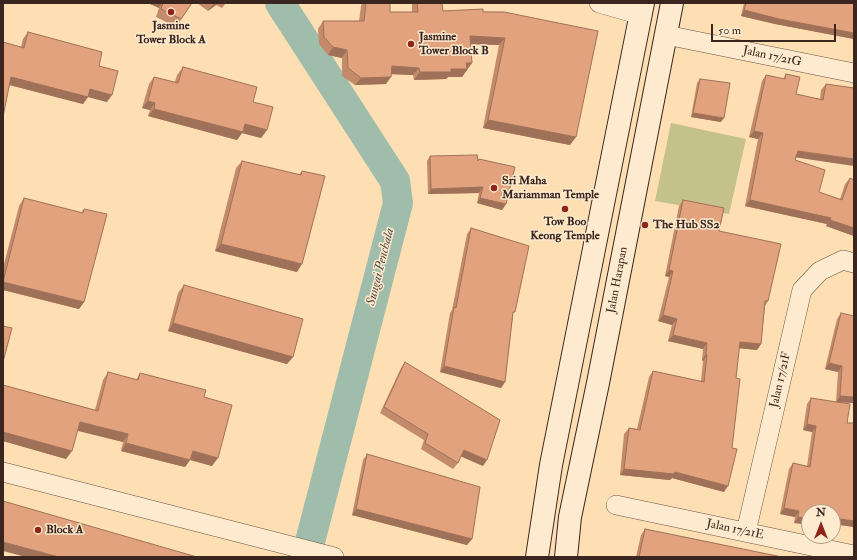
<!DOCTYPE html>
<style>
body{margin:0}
#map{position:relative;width:857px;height:560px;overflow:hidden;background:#fedfb3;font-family:"IM FELL Double Pica",serif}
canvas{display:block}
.frame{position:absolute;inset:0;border:4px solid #3a261f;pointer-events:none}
.north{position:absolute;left:801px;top:504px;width:40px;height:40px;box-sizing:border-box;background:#feeace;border:1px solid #b09c88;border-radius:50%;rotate:0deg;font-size:11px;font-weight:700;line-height:16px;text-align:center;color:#3a261f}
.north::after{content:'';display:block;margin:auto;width:14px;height:18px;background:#8f2418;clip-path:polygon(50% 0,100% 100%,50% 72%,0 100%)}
.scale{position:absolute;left:711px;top:24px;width:125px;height:18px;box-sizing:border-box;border:2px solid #3a261f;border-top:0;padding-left:5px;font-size:12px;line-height:14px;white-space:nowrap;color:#3a261f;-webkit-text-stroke:3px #feeace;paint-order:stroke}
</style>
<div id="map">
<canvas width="857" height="560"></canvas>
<div class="frame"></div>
<div class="north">N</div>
<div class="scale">50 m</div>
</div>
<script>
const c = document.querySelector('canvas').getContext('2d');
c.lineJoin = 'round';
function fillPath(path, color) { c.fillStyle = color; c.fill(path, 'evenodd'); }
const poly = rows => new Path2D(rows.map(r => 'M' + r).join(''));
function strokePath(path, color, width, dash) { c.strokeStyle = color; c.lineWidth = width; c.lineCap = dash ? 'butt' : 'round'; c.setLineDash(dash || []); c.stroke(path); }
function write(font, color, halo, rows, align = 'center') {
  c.font = font + ' "IM FELL Double Pica",serif'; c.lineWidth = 3; c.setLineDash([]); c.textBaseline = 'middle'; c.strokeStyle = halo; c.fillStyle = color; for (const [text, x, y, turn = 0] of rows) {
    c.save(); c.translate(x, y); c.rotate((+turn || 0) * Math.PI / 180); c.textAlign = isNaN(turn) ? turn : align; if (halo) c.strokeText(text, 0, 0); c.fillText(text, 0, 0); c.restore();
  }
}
const green = poly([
 [671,123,746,139,729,214,655,201]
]);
const river = poly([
 [280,3,395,181,398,203,306,557]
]);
const minor = poly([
 [599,3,641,15],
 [666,35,854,73],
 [3,472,334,557],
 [616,505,854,555],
 [746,532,802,290,820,271,843,260,854,263]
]);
const secondary = poly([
 [537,557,551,465,643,3],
 [566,557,570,517,598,383,672,3]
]);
const wall = poly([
 [148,3,192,3,176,27,156,17,159,8],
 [197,3,226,3,222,8,216,5,208,11],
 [362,3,390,3,390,12,412,12,412,3,442,3,443,11,504,12,570,145,483,128,499,45,470,44,467,71,466,71,462,77,448,77,446,79,414,80,413,75,391,74,386,84,355,85,342,76,342,58,328,55,319,44,318,29,323,21,359,21,361,6],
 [743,3,854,3,854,39,775,24,741,16,744,3],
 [28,32,99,66,107,102,88,97,83,104,9,85,3,42,21,47,23,39],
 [183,67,253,102,267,130,261,138,242,133,237,140,148,116,150,110,142,108,149,84,154,77,175,82,177,75],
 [786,74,796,94,820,99,821,90,826,84,854,88,796,158,795,160,819,192,840,199,845,184,850,178,854,180,854,236,826,226,827,224,745,206,758,139,749,137,762,81,766,75,783,79],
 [700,79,721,122,691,117,697,83],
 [430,156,478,160,479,159,506,204,502,210,477,203,479,193,428,194,427,161],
 [242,161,299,175,302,171,297,272,215,251,236,168],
 [24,198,81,213,84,209,84,302,79,309,3,290,3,268,19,206],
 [683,200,719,231,768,301,765,306,761,344,757,350,739,348,724,492,672,478,670,480,620,475,624,434,629,428,637,429,649,377,653,371,701,381,703,361,702,360,703,349,668,341,672,325,658,321,669,277,665,276,679,206],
 [471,228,513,316,505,382,501,388,440,372,450,313,452,310,467,234],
 [184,285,293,357,287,364,168,331,178,293],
 [841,313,854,403,836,402,838,372,825,369,837,319],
 [405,362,483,466,461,456,458,463,453,469,421,449,424,440,380,413,401,368],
 [108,372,136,380,140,373,204,397,212,466,190,460,185,467,121,451,123,442,77,430,66,459,3,441,3,385,95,410,103,380],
 [811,398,847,423,854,423,854,527,833,524,833,512,794,523,795,517,780,514,789,469,793,463,807,466,812,432,803,430,807,404],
 [367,454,472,539,467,545,352,515,363,460],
 [645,529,782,557,636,557,641,535]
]);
const shadedWall = poly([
 [148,3,162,3,159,8],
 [214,3,217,3,216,5,208,11],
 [744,10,854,33,854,39,775,24,741,16],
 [470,36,505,38,499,45,464,44],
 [333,47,347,50,342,58,328,55],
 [466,63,472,63,462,77,448,77,446,79,414,80,420,72,451,69],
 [392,66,419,68,413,75,386,74],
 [11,77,90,89,112,95,107,102,88,97,83,104,6,84],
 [391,77,386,84,355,85,361,78],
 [148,101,155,103,150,110,142,108],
 [154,109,245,124,267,130,261,138,242,133,237,140,148,116],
 [693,113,724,118,721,122,691,117],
 [488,120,576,137,570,145,483,128],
 [754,131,763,133,758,139,749,137],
 [798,151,854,159,854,166,793,157],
 [483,187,479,193,428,194,431,189],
 [480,198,506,204,502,210,477,203],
 [750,200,831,218,827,224,745,206],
 [830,220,854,228,854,236,826,226],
 [221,244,302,264,297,272,215,251],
 [669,270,673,271,669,277,665,276],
 [3,282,84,302,79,309,3,290],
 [663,315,677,319,672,325,658,321],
 [173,323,293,357,287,364,168,331],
 [673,335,707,343,703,349,668,341],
 [740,342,761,344,757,350,736,348],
 [706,354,707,355,703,361,702,360],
 [829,363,842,366,838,372,825,369],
 [444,366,505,382,501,388,440,372],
 [840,396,854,397,854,403,836,402],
 [80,422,128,434,123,442,74,430],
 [807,424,816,426,812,432,803,430],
 [3,432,72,451,66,459,3,441],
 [126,443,190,460,185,467,121,451],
 [464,450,487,460,483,466,460,456],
 [193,451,218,458,212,466,187,459],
 [624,469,675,472,728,486,724,492,672,478,670,480,620,475],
 [784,508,799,511,795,517,780,514],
 [356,509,472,539,467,545,352,515],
 [798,517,809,519,809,525,794,523],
 [833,518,854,521,854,527,833,524],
 [3,542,59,557,26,557,3,551]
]);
const building = poly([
 [163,3,192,3,181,19,161,9,163,3],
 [366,3,390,3,390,12,418,12,417,3,442,3,443,11,483,9,483,12,504,12,598,31,576,137,488,120,505,38,470,36,472,63,466,63,467,69,451,69,451,72,420,72,419,68,392,66,391,77,361,78,348,68,347,50,333,47,324,37,323,21,364,21,366,3],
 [746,3,854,3,854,33,779,19,744,10,746,3],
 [28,32,102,52,99,66,118,71,112,95,90,89,88,97,11,77,3,117,3,42,24,48,28,32],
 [183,67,257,87,253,102,273,107,267,130,245,124,243,132,154,109,155,103,148,101,154,77,178,83,183,67],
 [786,74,800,77,796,94,823,100,826,84,854,88,854,159,798,151,795,160,825,170,819,192,842,200,850,178,854,180,854,228,830,220,831,218,750,200,763,133,754,131,766,75,785,79,786,74],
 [700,79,730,83,724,118,693,113,700,79],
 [477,155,478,161,479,159,515,167,506,204,480,198,483,187,431,189,430,156,477,155],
 [242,161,301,175,302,171,325,176,302,264,221,244,242,161],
 [24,198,83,213,84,209,107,214,84,302,3,282,24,198],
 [683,200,724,208,719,231,781,244,768,301,765,301,761,344,740,342,736,378,740,379,732,448,737,449,728,486,675,472,674,474,624,469,629,428,640,430,653,371,704,382,707,355,706,354,707,343,673,335,677,319,663,315,673,271,669,270,683,200],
 [471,228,529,246,515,312,513,312,505,382,444,366,454,307,456,308,471,228],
 [184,285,303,319,293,357,173,323,184,285],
 [841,313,854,316,854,397,840,396,842,366,829,363,841,313],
 [3,326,12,328,3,362,3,326],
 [405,362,500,420,487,460,464,450,458,463,425,443,428,434,384,407,405,362],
 [108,372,138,380,140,373,206,390,204,397,232,405,218,458,193,451,190,460,126,443,128,434,80,422,72,451,3,432,3,385,98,411,108,372],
 [811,398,850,404,847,423,854,423,854,521,833,518,833,512,809,512,809,519,798,517,799,511,784,508,793,463,810,467,816,426,807,424,811,398],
 [367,454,480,487,472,539,356,509,367,454],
 [3,501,197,557,59,557,3,542,3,501],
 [645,529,782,557,639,557,645,529]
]);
const markers = [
 [171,12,4,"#8f2418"],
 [411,44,4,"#8f2418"],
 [494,188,4,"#8f2418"],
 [565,209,4,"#8f2418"],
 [645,225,4,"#8f2418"],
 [38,530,4,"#8f2418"]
];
const poiNames = [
 ["Jasmine",171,26,"center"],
 ["Tower Block A",171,40,"center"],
 ["Jasmine",419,37],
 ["Tower Block B",419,51],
 ["Sri Maha",502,181],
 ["Mariamman Temple",502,195],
 ["Tow Boo",565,222,"center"],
 ["Keong Temple",565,236,"center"],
 ["The Hub SS2",653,225],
 ["Block A",46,530]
];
const streetNames = [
 ["Jalan 17/21G",772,57,12],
 ["Jalan Harapan",618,280,-79],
 ["Jalan 17/21F",781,380,-77],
 ["Jalan 17/21E",735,530,12]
];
const waterNames = [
 ["Sungai Penchala",381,267,-76]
];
fillPath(green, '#c4c18a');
strokePath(river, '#a0bdac', 30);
strokePath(minor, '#6b5444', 20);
strokePath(secondary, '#3a261f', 24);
strokePath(minor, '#feeace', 19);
strokePath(secondary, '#feeace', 22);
fillPath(wall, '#c38b6c');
fillPath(shadedWall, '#9f7158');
fillPath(building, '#e3a27e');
strokePath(building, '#9f7158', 1);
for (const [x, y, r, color] of markers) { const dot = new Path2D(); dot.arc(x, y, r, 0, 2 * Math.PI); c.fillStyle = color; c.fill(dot); strokePath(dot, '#feeace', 1.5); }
write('bold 12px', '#3a261f', '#feeace', poiNames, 'left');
write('12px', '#3a261f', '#feeace', streetNames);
write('italic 13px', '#544c42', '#feeace', waterNames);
</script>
